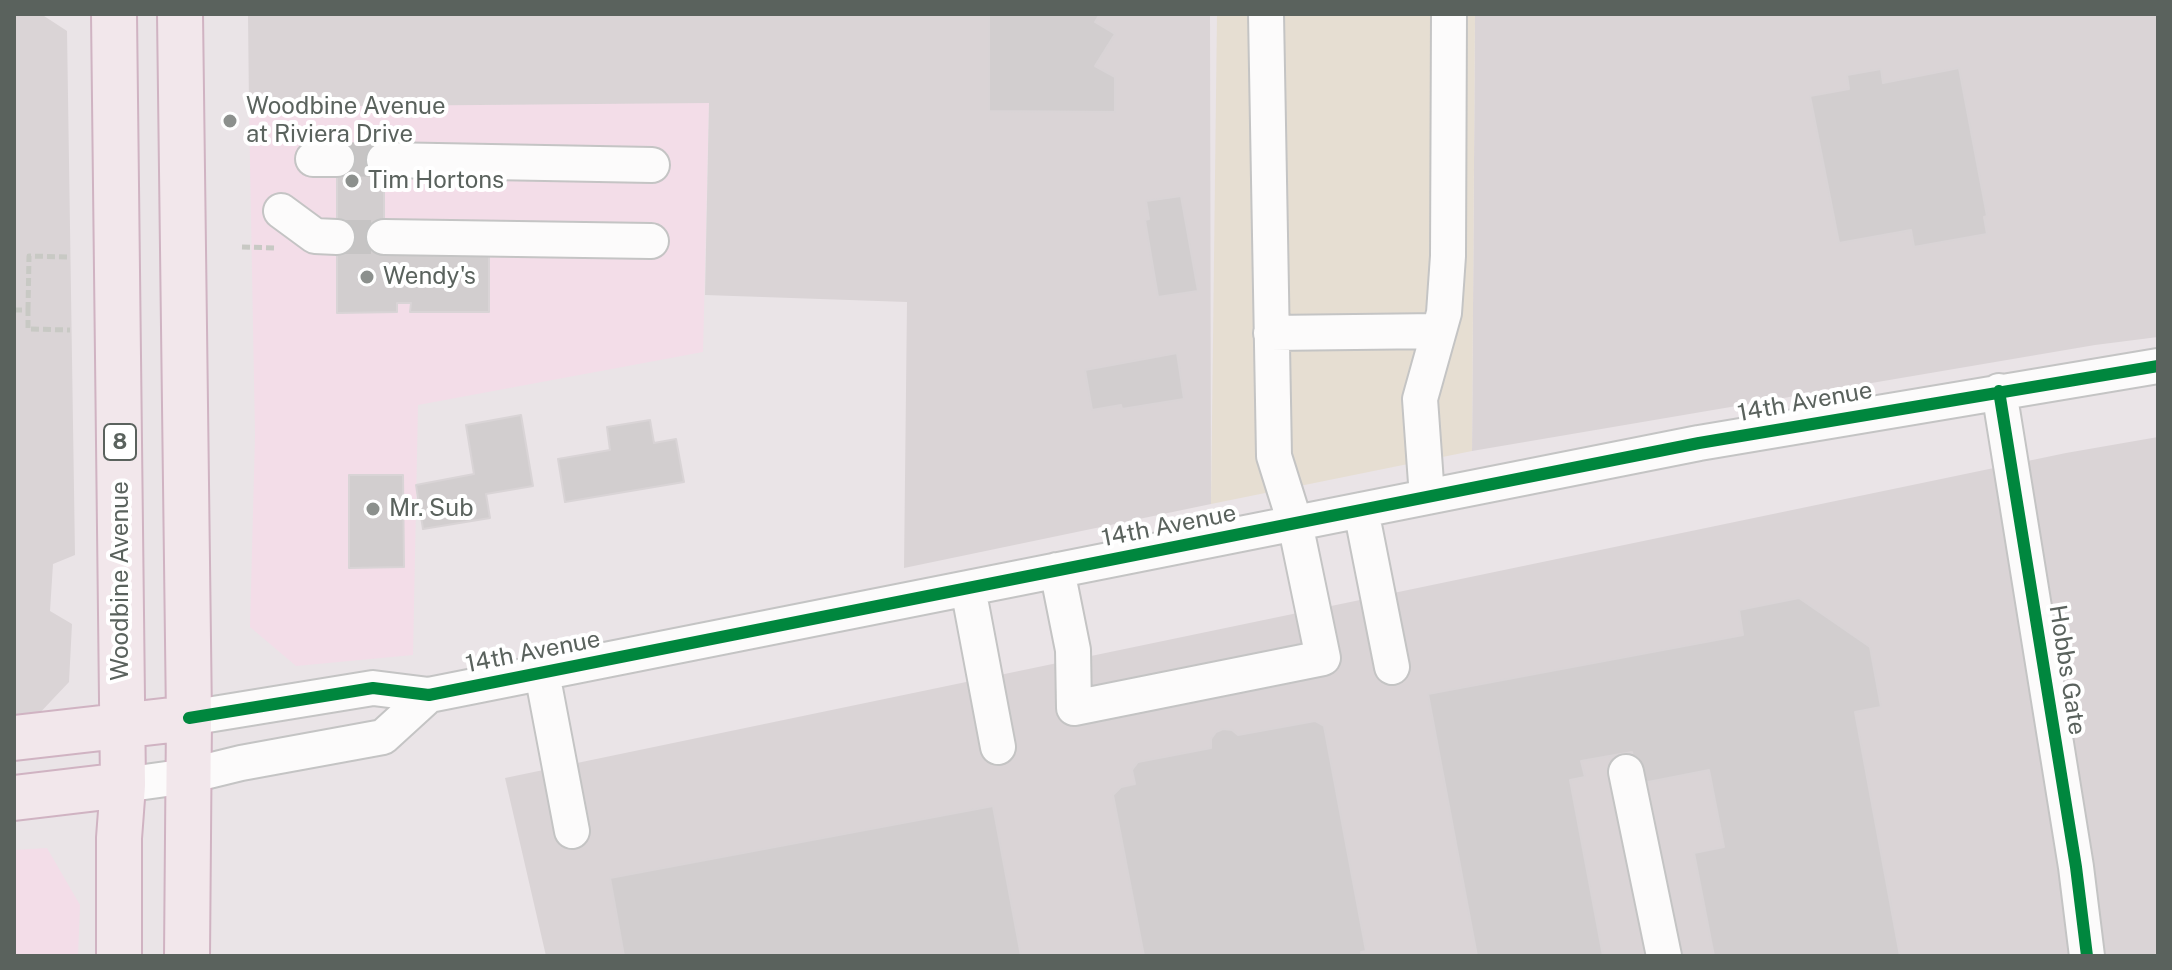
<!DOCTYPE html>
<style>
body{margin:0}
#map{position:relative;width:2172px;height:970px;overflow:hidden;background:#eae4e7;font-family:"Public Sans",sans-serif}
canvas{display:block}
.frame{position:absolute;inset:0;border:16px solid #5a625d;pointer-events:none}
</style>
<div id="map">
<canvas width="2172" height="970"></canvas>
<div class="frame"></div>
</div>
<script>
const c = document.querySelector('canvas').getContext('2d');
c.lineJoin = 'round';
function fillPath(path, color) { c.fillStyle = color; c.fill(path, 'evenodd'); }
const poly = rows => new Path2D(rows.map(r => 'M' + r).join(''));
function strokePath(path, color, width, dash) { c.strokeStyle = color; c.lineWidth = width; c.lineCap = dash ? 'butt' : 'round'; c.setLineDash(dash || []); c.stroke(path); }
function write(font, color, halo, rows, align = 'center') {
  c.font = font + ' "Public Sans",sans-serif'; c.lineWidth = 8; c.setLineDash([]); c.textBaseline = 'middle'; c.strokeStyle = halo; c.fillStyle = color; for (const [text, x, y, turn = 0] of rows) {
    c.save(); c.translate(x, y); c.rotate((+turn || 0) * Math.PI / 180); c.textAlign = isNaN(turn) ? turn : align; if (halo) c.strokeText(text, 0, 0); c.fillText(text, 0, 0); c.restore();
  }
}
const commercial = poly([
 [709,102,703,352,418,405,413,655,296,666,250,627,255,435,249,107],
 [47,848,80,905,78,956,14,956,14,850]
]);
const industrial = poly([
 [14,14,41,14,67,31,75,555,53,564,50,611,72,624,69,682,35,718,14,721],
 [248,14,1210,14,1211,504,904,568,907,302,705,295,709,103,249,107],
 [1475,14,2158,14,2158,337,2095,345,1472,451],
 [2158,437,2158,956,546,956,505,778,2066,453]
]);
const green = poly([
 [1217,14,1475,14,1472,451,1211,504]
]);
const building = poly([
 [989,14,1100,14,1095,22,1115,34,1095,66,1115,77,1115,112,989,111,989,14],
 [1959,68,1987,216,1984,217,1987,234,1914,247,1911,230,1839,243,1810,96,1849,89,1847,75,1881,69,1883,83,1959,68],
 [337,146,384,146,384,249,489,250,489,312,410,312,411,303,397,303,397,312,337,313,337,146],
 [1181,196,1198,291,1158,297,1145,220,1149,219,1146,201,1181,196],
 [1177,353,1184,399,1122,409,1121,405,1092,410,1085,370,1177,353],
 [521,415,533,486,486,494,490,518,423,529,416,485,474,474,466,425,521,415],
 [650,420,654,443,676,439,684,482,565,502,558,459,610,450,607,427,650,420],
 [349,475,403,475,404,567,349,568,349,475],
 [1799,598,1870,647,1881,707,1855,712,1900,956,1714,956,1694,853,1724,847,1709,770,1638,784,1632,752,1581,761,1585,777,1570,780,1603,956,1477,956,1428,694,1743,635,1739,610,1799,598],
 [1315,721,1324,726,1366,951,1361,952,1362,956,1144,956,1113,795,1121,787,1135,784,1132,770,1138,762,1211,748,1211,739,1216,732,1223,729,1232,730,1238,735,1315,721],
 [993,806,1021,956,624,956,610,878,993,806]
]);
const minorTunnel = poly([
 [337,159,384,160],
 [337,237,384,237]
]);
const path = poly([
 [242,247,276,248],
 [14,310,28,310,28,329,70,330],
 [28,310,29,256,70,257]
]);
const minor = poly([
 [313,159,337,159],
 [384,160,652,165],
 [281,211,315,236,337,237],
 [384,237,651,241],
 [1271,333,1439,331],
 [1999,391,2076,867,2087,956],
 [1427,497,1420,399,1444,313,1448,256,1449,14],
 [1361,510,1392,667],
 [1057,570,1073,650,1074,708,1323,658,1295,523,1274,456,1266,14],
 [968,588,998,747],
 [542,673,572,831],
 [189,718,373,688,429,695,1699,443,2158,366],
 [1626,772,1664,956],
 [123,785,188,776,241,763,383,737,429,695]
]);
const major = poly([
 [114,14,123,785,119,838,119,956],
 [180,14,189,718,187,956],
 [14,738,189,718],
 [14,798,123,785]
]);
const cycleway = poly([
 [1999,391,2076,867,2087,956],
 [189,718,373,688,429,695,1699,443,2158,366]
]);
const markers = [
 [230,121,8,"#8c908d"],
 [352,181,8,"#8c908d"],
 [367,277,8,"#8c908d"],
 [373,509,8,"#8c908d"]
];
const shields = [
 [120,442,32]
];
const shieldNames = [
 ["8",120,442]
];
const poiNames = [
 ["Woodbine Avenue",246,107],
 ["at Riviera Drive",246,135],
 ["Tim Hortons",368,181],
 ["Wendy's",383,277],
 ["Mr. Sub",389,509]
];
const streetNames = [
 ["14th Avenue",1805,402,-10],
 ["14th Avenue",1169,526,-11],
 ["Woodbine Avenue",121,581,-90],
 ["14th Avenue",533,652,-11],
 ["Hobbs Gate",2067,670,81]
];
fillPath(commercial, '#f3dde8');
fillPath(industrial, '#dad4d6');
fillPath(green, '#e6ded2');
fillPath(building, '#d2cecf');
strokePath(building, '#d9d4d6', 2);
strokePath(minorTunnel, '#c6c4c4', 34, [34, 17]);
strokePath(minor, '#c4c4c4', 38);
strokePath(major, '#d0b3c2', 48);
strokePath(path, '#c8c9c4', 5, [8, 4]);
strokePath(minor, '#fcfbfb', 34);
strokePath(major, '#f2e7eb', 44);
strokePath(cycleway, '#00873e', 12);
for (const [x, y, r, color] of markers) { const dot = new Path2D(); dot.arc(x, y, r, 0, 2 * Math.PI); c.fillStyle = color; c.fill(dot); strokePath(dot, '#fff', 3); }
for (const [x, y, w] of shields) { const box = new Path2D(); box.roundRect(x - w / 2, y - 18, w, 36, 6); c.fillStyle = '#fff'; c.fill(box); strokePath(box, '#5a625d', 2); }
write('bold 22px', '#5a625d', null, shieldNames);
write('24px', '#5a625d', '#fff', poiNames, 'left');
write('24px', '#5a625d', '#fff', streetNames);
</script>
